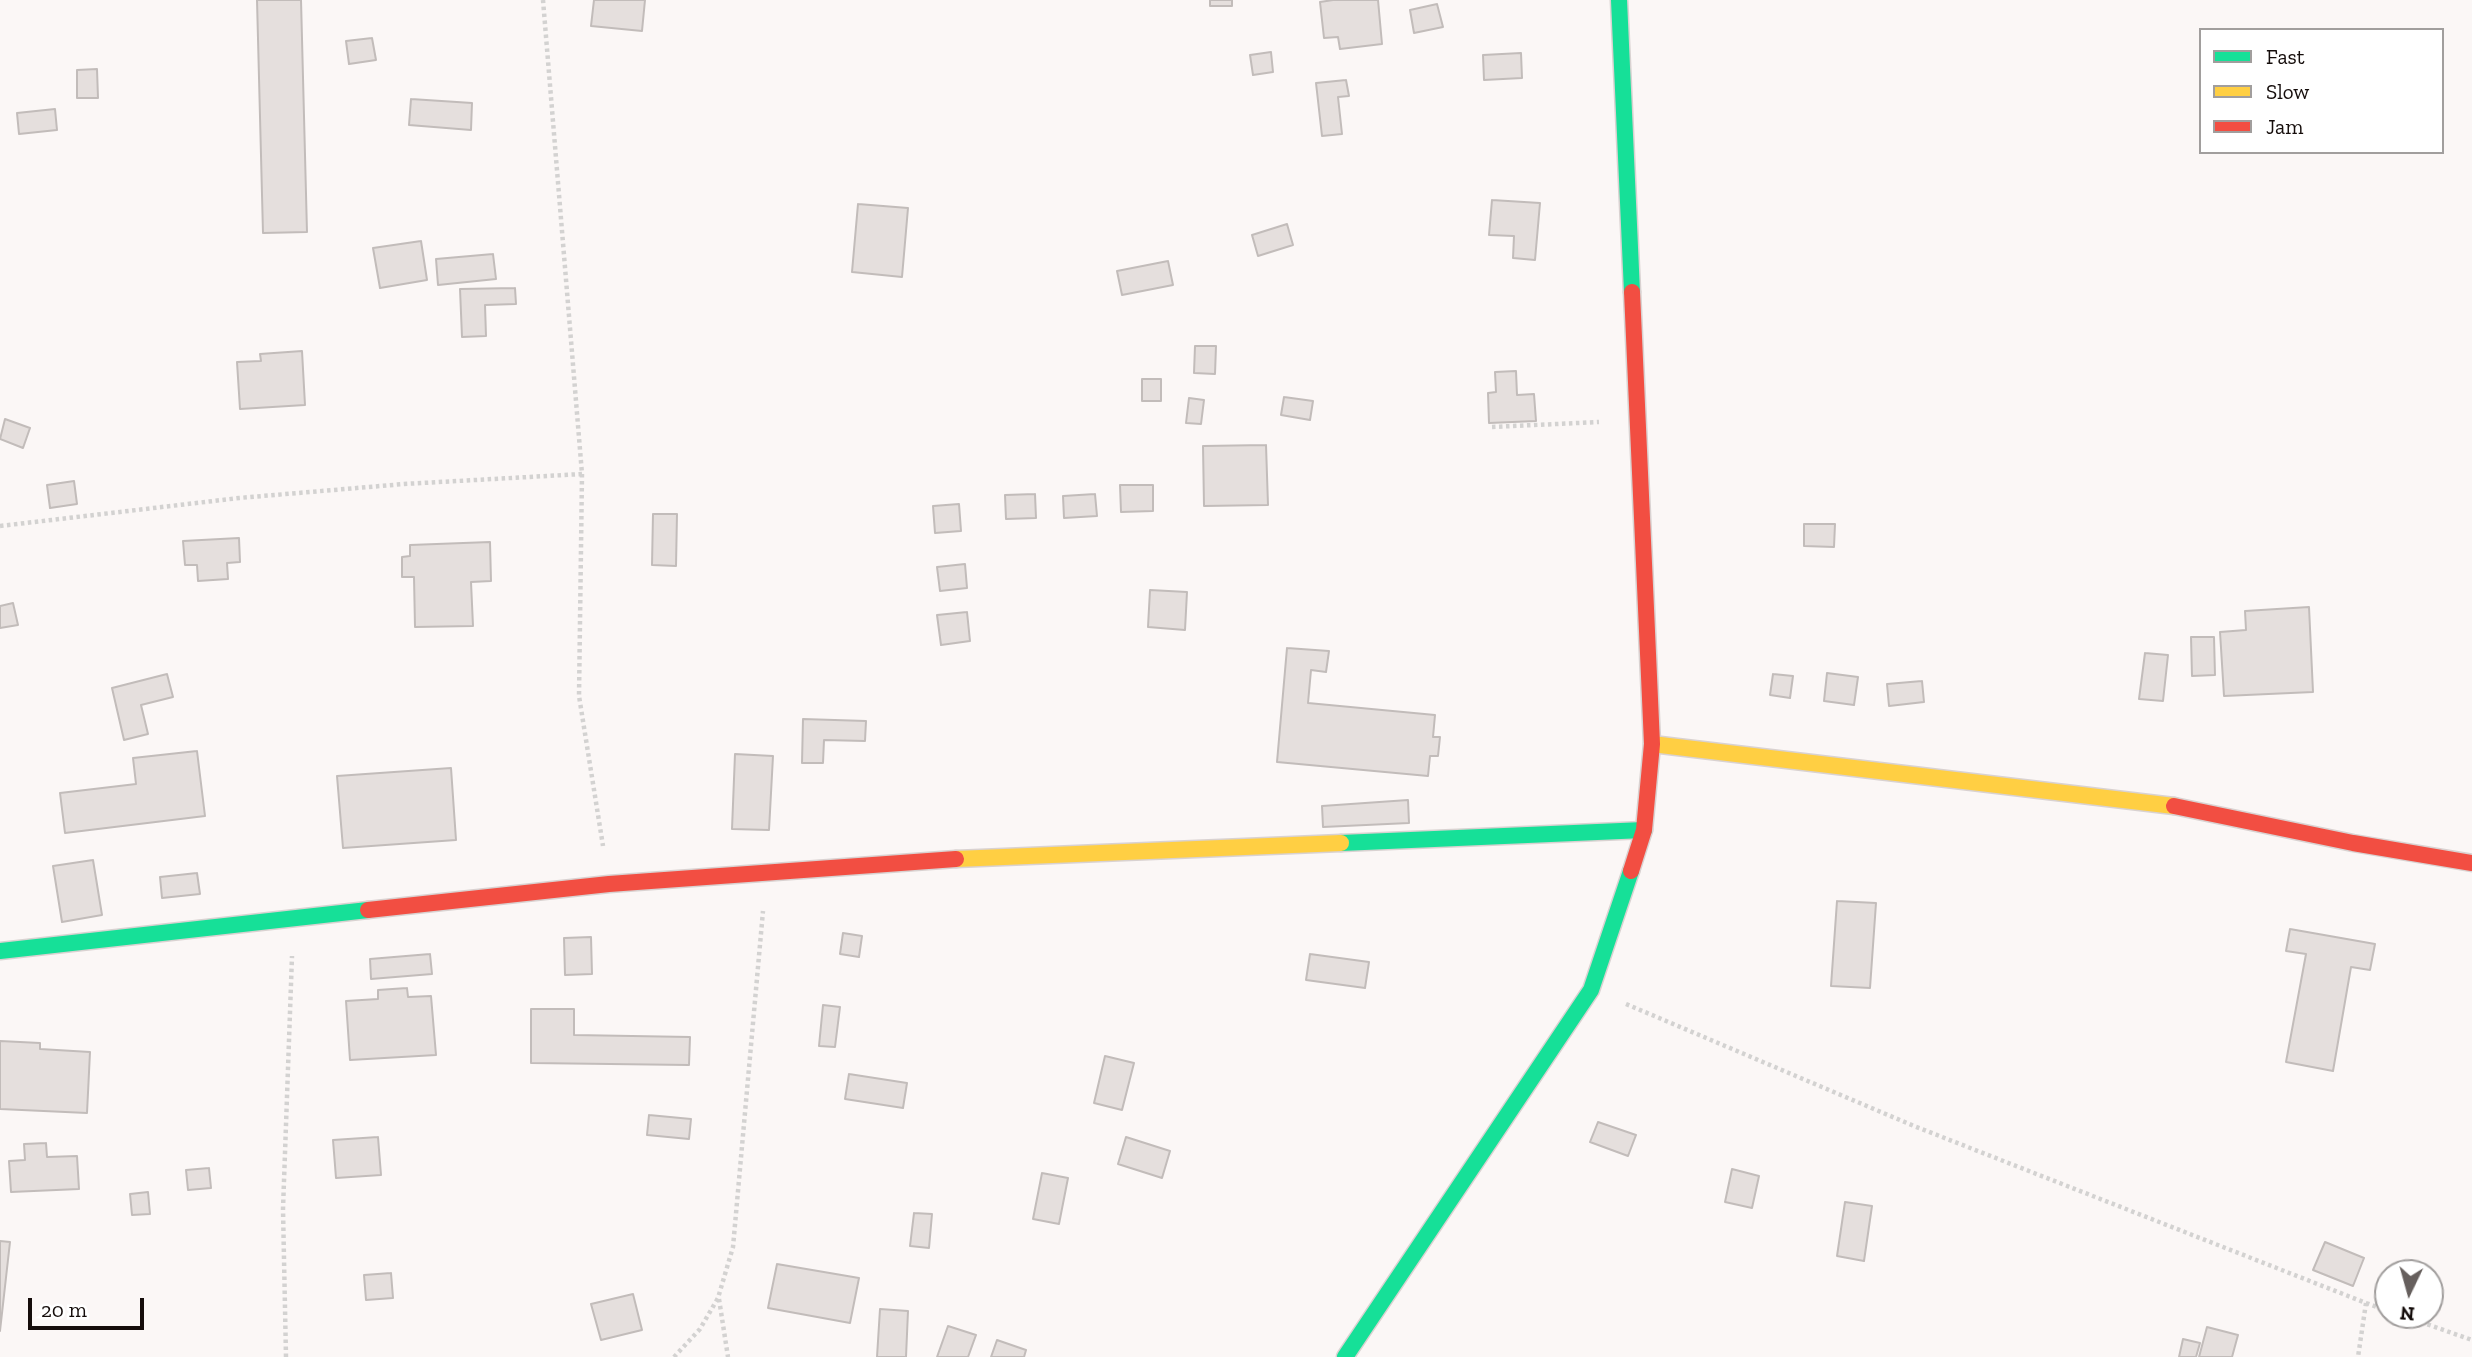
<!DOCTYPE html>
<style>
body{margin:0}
#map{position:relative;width:2472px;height:1357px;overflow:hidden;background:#fbf7f6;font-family:"Zilla Slab",serif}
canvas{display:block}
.legend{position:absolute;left:2199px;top:28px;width:245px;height:126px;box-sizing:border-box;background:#fff;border:2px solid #a19e9d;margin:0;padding:9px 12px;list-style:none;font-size:21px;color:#150d0b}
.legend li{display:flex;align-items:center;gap:14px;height:35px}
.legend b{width:35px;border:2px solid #a19e9d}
.north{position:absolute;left:2374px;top:1259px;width:70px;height:70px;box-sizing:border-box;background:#fff;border:2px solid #a19e9d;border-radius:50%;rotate:185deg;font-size:19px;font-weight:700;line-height:28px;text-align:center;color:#150d0b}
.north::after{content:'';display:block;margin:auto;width:24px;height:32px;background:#665f5d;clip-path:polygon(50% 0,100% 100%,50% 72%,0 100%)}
.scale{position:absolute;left:28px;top:1298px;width:116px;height:32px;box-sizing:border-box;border:4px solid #150d0b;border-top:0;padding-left:9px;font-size:21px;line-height:24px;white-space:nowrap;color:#150d0b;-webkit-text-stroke:5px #fff;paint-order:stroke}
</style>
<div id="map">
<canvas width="2472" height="1357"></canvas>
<ul class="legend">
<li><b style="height:9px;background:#16e098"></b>Fast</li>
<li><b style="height:9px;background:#ffcf43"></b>Slow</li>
<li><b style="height:9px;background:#f24e42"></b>Jam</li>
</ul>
<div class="north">N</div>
<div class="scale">20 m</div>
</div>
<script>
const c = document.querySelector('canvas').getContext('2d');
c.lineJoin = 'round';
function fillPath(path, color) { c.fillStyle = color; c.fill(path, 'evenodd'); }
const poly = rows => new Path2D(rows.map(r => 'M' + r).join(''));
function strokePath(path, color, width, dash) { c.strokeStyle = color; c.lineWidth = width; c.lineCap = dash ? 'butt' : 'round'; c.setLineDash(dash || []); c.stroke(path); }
const building = poly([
 [257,0,301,0,307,232,263,233,257,0],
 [594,0,645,0,642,31,591,26,594,0],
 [1210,0,1232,0,1232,6,1210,6,1210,0],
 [1333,0,1378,0,1382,44,1340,49,1338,37,1324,38,1320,2,1333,0],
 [1437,4,1443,27,1414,33,1410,10,1437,4],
 [372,38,376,60,349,64,346,41,372,38],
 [1271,52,1273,72,1253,75,1250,55,1271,52],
 [1521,53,1522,78,1484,80,1483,55,1521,53],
 [97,69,98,98,77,98,77,70,97,69],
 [1346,80,1349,96,1338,97,1342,134,1322,136,1316,83,1346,80],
 [411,99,472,103,471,130,409,125,411,99],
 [55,109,57,130,19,134,17,113,55,109],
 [1492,200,1540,203,1535,260,1513,258,1514,236,1489,235,1492,200],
 [858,204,908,208,902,277,852,272,858,204],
 [1287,224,1293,245,1258,256,1252,235,1287,224],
 [421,241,427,280,380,288,373,248,421,241],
 [493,254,496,279,438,285,436,259,493,254],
 [1168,261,1173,285,1122,295,1117,271,1168,261],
 [515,288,516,304,485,305,486,336,462,337,460,289,515,288],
 [1195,346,1216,346,1215,374,1194,373,1195,346],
 [302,351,305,405,240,409,237,362,261,361,260,354,302,351],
 [1516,371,1517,395,1534,394,1536,421,1489,423,1488,393,1496,392,1495,372,1516,371],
 [1142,379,1161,379,1161,401,1142,401,1142,379],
 [1284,397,1313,401,1310,420,1281,415,1284,397],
 [1189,398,1204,400,1201,424,1186,423,1189,398],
 [5,419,30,428,23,448,0,439,5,419],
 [1266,445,1268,505,1204,506,1203,446,1266,445],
 [74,481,77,504,50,508,47,485,74,481],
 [1120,485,1153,485,1153,511,1121,512,1120,485],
 [1035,494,1036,518,1006,519,1005,495,1035,494],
 [1095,494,1097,516,1064,518,1063,496,1095,494],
 [959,504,961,531,935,533,933,506,959,504],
 [653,514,677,514,676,566,652,565,653,514],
 [1804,524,1835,524,1834,547,1804,546,1804,524],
 [239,538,240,562,227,563,228,579,198,581,197,565,185,565,183,541,239,538],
 [490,542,491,581,471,582,473,626,415,627,414,577,402,577,402,557,410,556,410,545,490,542],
 [965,564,967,588,940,591,937,567,965,564],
 [1150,590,1187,592,1185,630,1148,627,1150,590],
 [13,603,18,625,0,628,0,606,13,603],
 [2309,607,2313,692,2224,696,2220,632,2246,630,2245,611,2309,607],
 [967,612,970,641,941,645,937,615,967,612],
 [2191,637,2214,637,2215,675,2192,676,2191,637],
 [1287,648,1329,651,1326,672,1311,670,1308,703,1435,715,1433,737,1440,737,1438,756,1430,756,1428,776,1277,762,1287,648],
 [2145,653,2168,655,2163,701,2139,699,2145,653],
 [1827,673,1858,677,1854,705,1824,701,1827,673],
 [167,674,173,697,141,705,148,734,124,740,112,688,167,674],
 [1773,674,1793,676,1790,698,1770,695,1773,674],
 [1922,681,1924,702,1889,706,1887,684,1922,681],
 [803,719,866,721,865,741,824,740,823,763,802,763,803,719],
 [197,751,205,816,65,833,60,793,136,784,133,758,197,751],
 [735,754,773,756,769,830,732,829,735,754],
 [451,768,456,840,343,848,337,776,451,768],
 [1408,800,1409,823,1323,827,1322,806,1408,800],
 [93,860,102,915,62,922,53,866,93,860],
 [197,873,200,894,162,898,160,877,197,873],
 [1837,901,1876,903,1870,988,1831,986,1837,901],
 [2290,929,2375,944,2370,970,2351,967,2333,1071,2286,1062,2306,954,2286,951,2290,929],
 [843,933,862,936,859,957,840,954,843,933],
 [591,937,592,974,565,975,564,938,591,937],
 [430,954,432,974,371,979,370,959,430,954],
 [1310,954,1369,962,1365,988,1306,980,1310,954],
 [407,988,408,997,431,996,436,1055,350,1060,346,1001,378,999,378,990,407,988],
 [823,1005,840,1007,835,1047,819,1046,823,1005],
 [531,1009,574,1009,574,1035,690,1037,689,1065,531,1063,531,1009],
 [0,1041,40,1043,40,1049,90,1052,87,1113,0,1109,0,1041],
 [1105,1056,1134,1063,1122,1110,1094,1103,1105,1056],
 [849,1074,907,1083,903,1108,845,1099,849,1074],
 [649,1115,691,1119,689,1139,647,1135,649,1115],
 [1598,1122,1636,1135,1628,1156,1590,1142,1598,1122],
 [378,1137,381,1175,336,1178,333,1140,378,1137],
 [1126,1137,1170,1151,1162,1178,1118,1164,1126,1137],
 [46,1143,47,1157,77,1156,79,1189,11,1192,9,1161,25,1160,24,1144,46,1143],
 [209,1168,211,1188,188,1190,186,1170,209,1168],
 [1732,1169,1759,1176,1752,1208,1725,1202,1732,1169],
 [1042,1173,1068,1178,1059,1224,1033,1219,1042,1173],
 [148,1192,150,1214,132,1215,130,1194,148,1192],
 [1845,1202,1872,1206,1864,1261,1837,1256,1845,1202],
 [914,1213,932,1214,929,1248,910,1246,914,1213],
 [0,1241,10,1242,0,1331,0,1241],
 [2325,1242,2364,1258,2353,1286,2313,1270,2325,1242],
 [777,1264,859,1278,850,1323,768,1308,777,1264],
 [391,1273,393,1298,366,1300,364,1275,391,1273],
 [633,1294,642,1330,601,1340,591,1304,633,1294],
 [880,1309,908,1311,906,1357,877,1357,880,1309],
 [948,1326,976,1335,968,1357,937,1357,948,1326],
 [2207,1327,2238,1335,2232,1357,2199,1357,2207,1327],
 [2183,1339,2200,1343,2196,1357,2179,1357,2183,1339],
 [997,1340,1026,1350,1024,1357,991,1357,997,1340]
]);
const path = poly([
 [1492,427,1599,422],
 [582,474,579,696,603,846],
 [0,526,239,498,404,484,582,474,543,0],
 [1626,1004,1914,1126,2366,1303,2358,1357],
 [719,1299,728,1357],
 [2366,1303,2388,1311],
 [2401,1315,2472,1340],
 [286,1357,283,1209,292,956],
 [674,1357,700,1329,718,1298,733,1247,763,911]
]);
const fast = poly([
 [1619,0,1632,292],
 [1341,843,1644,830],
 [0,951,368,910],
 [1345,1357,1591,990,1631,871]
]);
const slow = poly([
 [1652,744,2174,806],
 [956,859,1341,843]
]);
const jam = poly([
 [2174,806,2353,843,2472,863],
 [1631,871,1644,830,1652,744,1632,292],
 [368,910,609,884,956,859]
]);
fillPath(building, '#e5dfdd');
strokePath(building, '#c2bcba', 2);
strokePath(fast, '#d9d2d1', 19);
strokePath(slow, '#d9d2d1', 19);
strokePath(jam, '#d9d2d1', 19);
strokePath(path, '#d3d2d1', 4.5, [3.5, 3.5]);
strokePath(fast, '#16e098', 16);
strokePath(slow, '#ffcf43', 16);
strokePath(jam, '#f24e42', 16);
</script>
